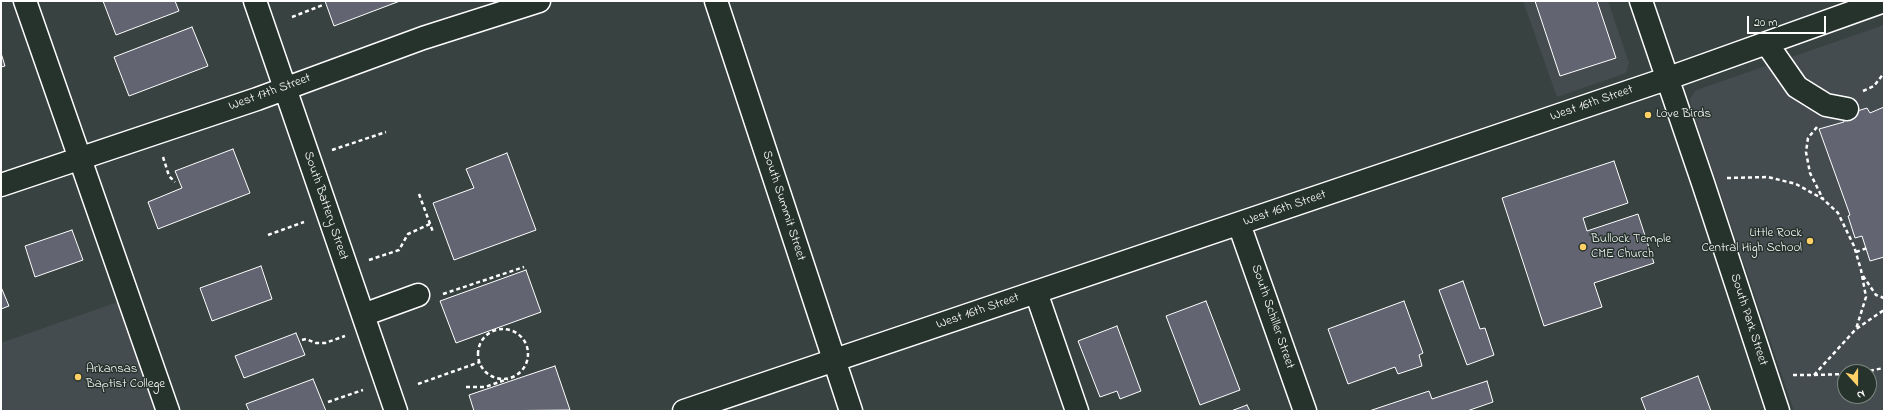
<!DOCTYPE html>
<style>
body{margin:0}
#map{position:relative;width:1885px;height:412px;overflow:hidden;background:#384241;font-family:"Indie Flower",sans-serif}
canvas{display:block}
.frame{position:absolute;inset:0;border:2px solid #fff;pointer-events:none}
.north{position:absolute;left:1837px;top:364px;width:40px;height:40px;box-sizing:border-box;background:#26332d;border:1px solid #7d8581;border-radius:50%;rotate:159deg;font-size:11px;font-weight:700;line-height:16px;text-align:center;color:#fff}
.north::after{content:'';display:block;margin:auto;width:14px;height:18px;background:#ffd166;clip-path:polygon(50% 0,100% 100%,50% 72%,0 100%)}
.scale{position:absolute;left:1747px;top:16px;width:79px;height:18px;box-sizing:border-box;border:2px solid #fff;border-top:0;padding-left:5px;font-size:12px;line-height:14px;white-space:nowrap;color:#fff;-webkit-text-stroke:3px #26332d;paint-order:stroke}
</style>
<div id="map">
<canvas width="1885" height="412"></canvas>
<div class="frame"></div>
<div class="north">N</div>
<div class="scale">20 m</div>
</div>
<script>
const c = document.querySelector('canvas').getContext('2d');
c.lineJoin = 'round';
function fillPath(path, color) { c.fillStyle = color; c.fill(path, 'evenodd'); }
const poly = rows => new Path2D(rows.map(r => 'M' + r).join(''));
function strokePath(path, color, width, dash) { c.strokeStyle = color; c.lineWidth = width; c.lineCap = dash ? 'butt' : 'round'; c.setLineDash(dash || []); c.stroke(path); }
function write(font, color, halo, rows, align = 'center') {
  c.font = font + ' "Indie Flower",sans-serif'; c.lineWidth = 3; c.setLineDash([]); c.textBaseline = 'middle'; c.strokeStyle = halo; c.fillStyle = color; for (const [text, x, y, turn = 0] of rows) {
    c.save(); c.translate(x, y); c.rotate((+turn || 0) * Math.PI / 180); c.textAlign = isNaN(turn) ? turn : align; if (halo) c.strokeText(text, 0, 0); c.fillText(text, 0, 0); c.restore();
  }
}
const built = poly([
 [1523,1,1608,1,1629,63,1626,73,1557,97],
 [1884,25,1884,411,1794,411,1692,110,1690,99,1695,91,1705,87],
 [1845,372,1869,372,1869,396,1845,396],
 [129,298,168,411,1,411,1,343]
]);
const building = poly([
 [103,1,175,1,179,11,116,35,103,1],
 [325,1,400,1,334,26,325,1],
 [1535,1,1597,1,1616,58,1560,76,1535,1],
 [192,27,208,66,129,96,114,57,192,27],
 [1,53,5,66,1,67,1,53],
 [1884,107,1884,257,1870,261,1862,236,1855,238,1848,216,1850,215,1819,129,1844,122,1844,119,1854,112,1867,108,1870,113,1884,107],
 [233,149,250,193,158,229,148,202,182,188,175,171,233,149],
 [507,153,536,230,454,260,433,203,474,188,466,169,507,153],
 [1614,161,1628,203,1583,218,1587,231,1638,214,1654,263,1594,283,1602,307,1544,326,1502,198,1614,161],
 [72,230,83,260,35,277,25,246,72,230],
 [261,266,272,299,212,321,200,288,261,266],
 [526,270,541,312,456,343,440,301,526,270],
 [1463,281,1480,329,1485,328,1494,355,1467,365,1439,290,1463,281],
 [1,287,9,306,1,309,1,287],
 [1206,301,1240,390,1200,405,1166,316,1206,301],
 [1404,301,1423,353,1419,355,1422,366,1398,374,1395,367,1348,384,1328,329,1404,301],
 [1117,326,1141,391,1120,399,1117,391,1100,397,1078,341,1117,326],
 [296,333,305,355,244,378,235,356,296,333],
 [555,366,570,410,474,411,469,395,555,366],
 [1698,376,1711,411,1646,411,1641,398,1698,376],
 [313,379,326,411,249,411,246,404,313,379],
 [1487,381,1493,402,1467,411,1369,411,1429,391,1432,399,1487,381],
 [1247,405,1250,411,1231,411,1247,405]
]);
const path = poly([
 [292,17,323,5],
 [1863,91,1874,86,1884,73],
 [1817,127,1808,138,1806,152,1810,173,1823,199],
 [332,150,386,132],
 [163,157,169,176,175,182],
 [1727,178,1768,177,1796,184,1823,199,1838,213,1854,246,1861,270,1866,297,1856,329],
 [419,194,433,232],
 [268,235,304,222],
 [1856,252,1867,248],
 [369,260,399,250,408,234,430,224],
 [1863,276,1876,295,1884,298],
 [443,294,524,267],
 '478 354a25 25 0 1 1 50 0a25 25 0 1 1-50 0Z',
 [302,340,306,339,316,343,325,343,345,336],
 [1863,372,1884,368],
 [1793,375,1814,375,1856,329,1884,310],
 [1814,375,1845,374],
 [418,384,480,362],
 [466,387,485,387,508,379],
 [328,402,363,390]
]);
const minor = poly([
 [25,1,168,411],
 [255,1,396,411],
 [716,1,851,411],
 [1641,1,1703,183,1778,411],
 [1767,44,1797,87,1826,105,1847,109],
 [1,185,257,99,423,38,539,1],
 [1239,224,1305,411],
 [1036,292,1077,411],
 [363,315,418,295],
 [684,411,1666,79,1884,1]
]);
const markers = [
 [1648,115,4,"#ffd166"],
 [1810,241,4,"#ffd166"],
 [1583,247,4,"#ffd166"],
 [78,377,4,"#ffd166"]
];
const streetNames = [
 ["West 17th Street",270,93,-20],
 ["West 16th Street",1592,104,-19],
 ["South Battery Street",325,206,71],
 ["South Summit Street",783,206,72],
 ["West 16th Street",1285,209,-19],
 ["West 16th Street",978,312,-19],
 ["South Schiller Street",1272,317,71],
 ["South Park Street",1748,320,72]
];
const poiNames = [
 ["Love Birds",1656,115],
 ["Little Rock",1802,234,"right"],
 ["Central High School",1802,249,"right"],
 ["Bullock Temple",1591,240],
 ["CME Church",1591,255],
 ["Arkansas",86,370],
 ["Baptist College",86,385]
];
fillPath(built, '#454c4f');
fillPath(building, '#626471');
strokePath(building, '#fff', 1);
strokePath(minor, '#fff', 25);
strokePath(path, '#fff', 2.5, [4, 3]);
strokePath(minor, '#26332d', 22);
for (const [x, y, r, color] of markers) { const dot = new Path2D(); dot.arc(x, y, r, 0, 2 * Math.PI); c.fillStyle = color; c.fill(dot); strokePath(dot, '#26332d', 1.5); }
write('13px', '#fff', '#26332d', streetNames);
write('13px', '#fff', '#26332d', poiNames, 'left');
</script>
